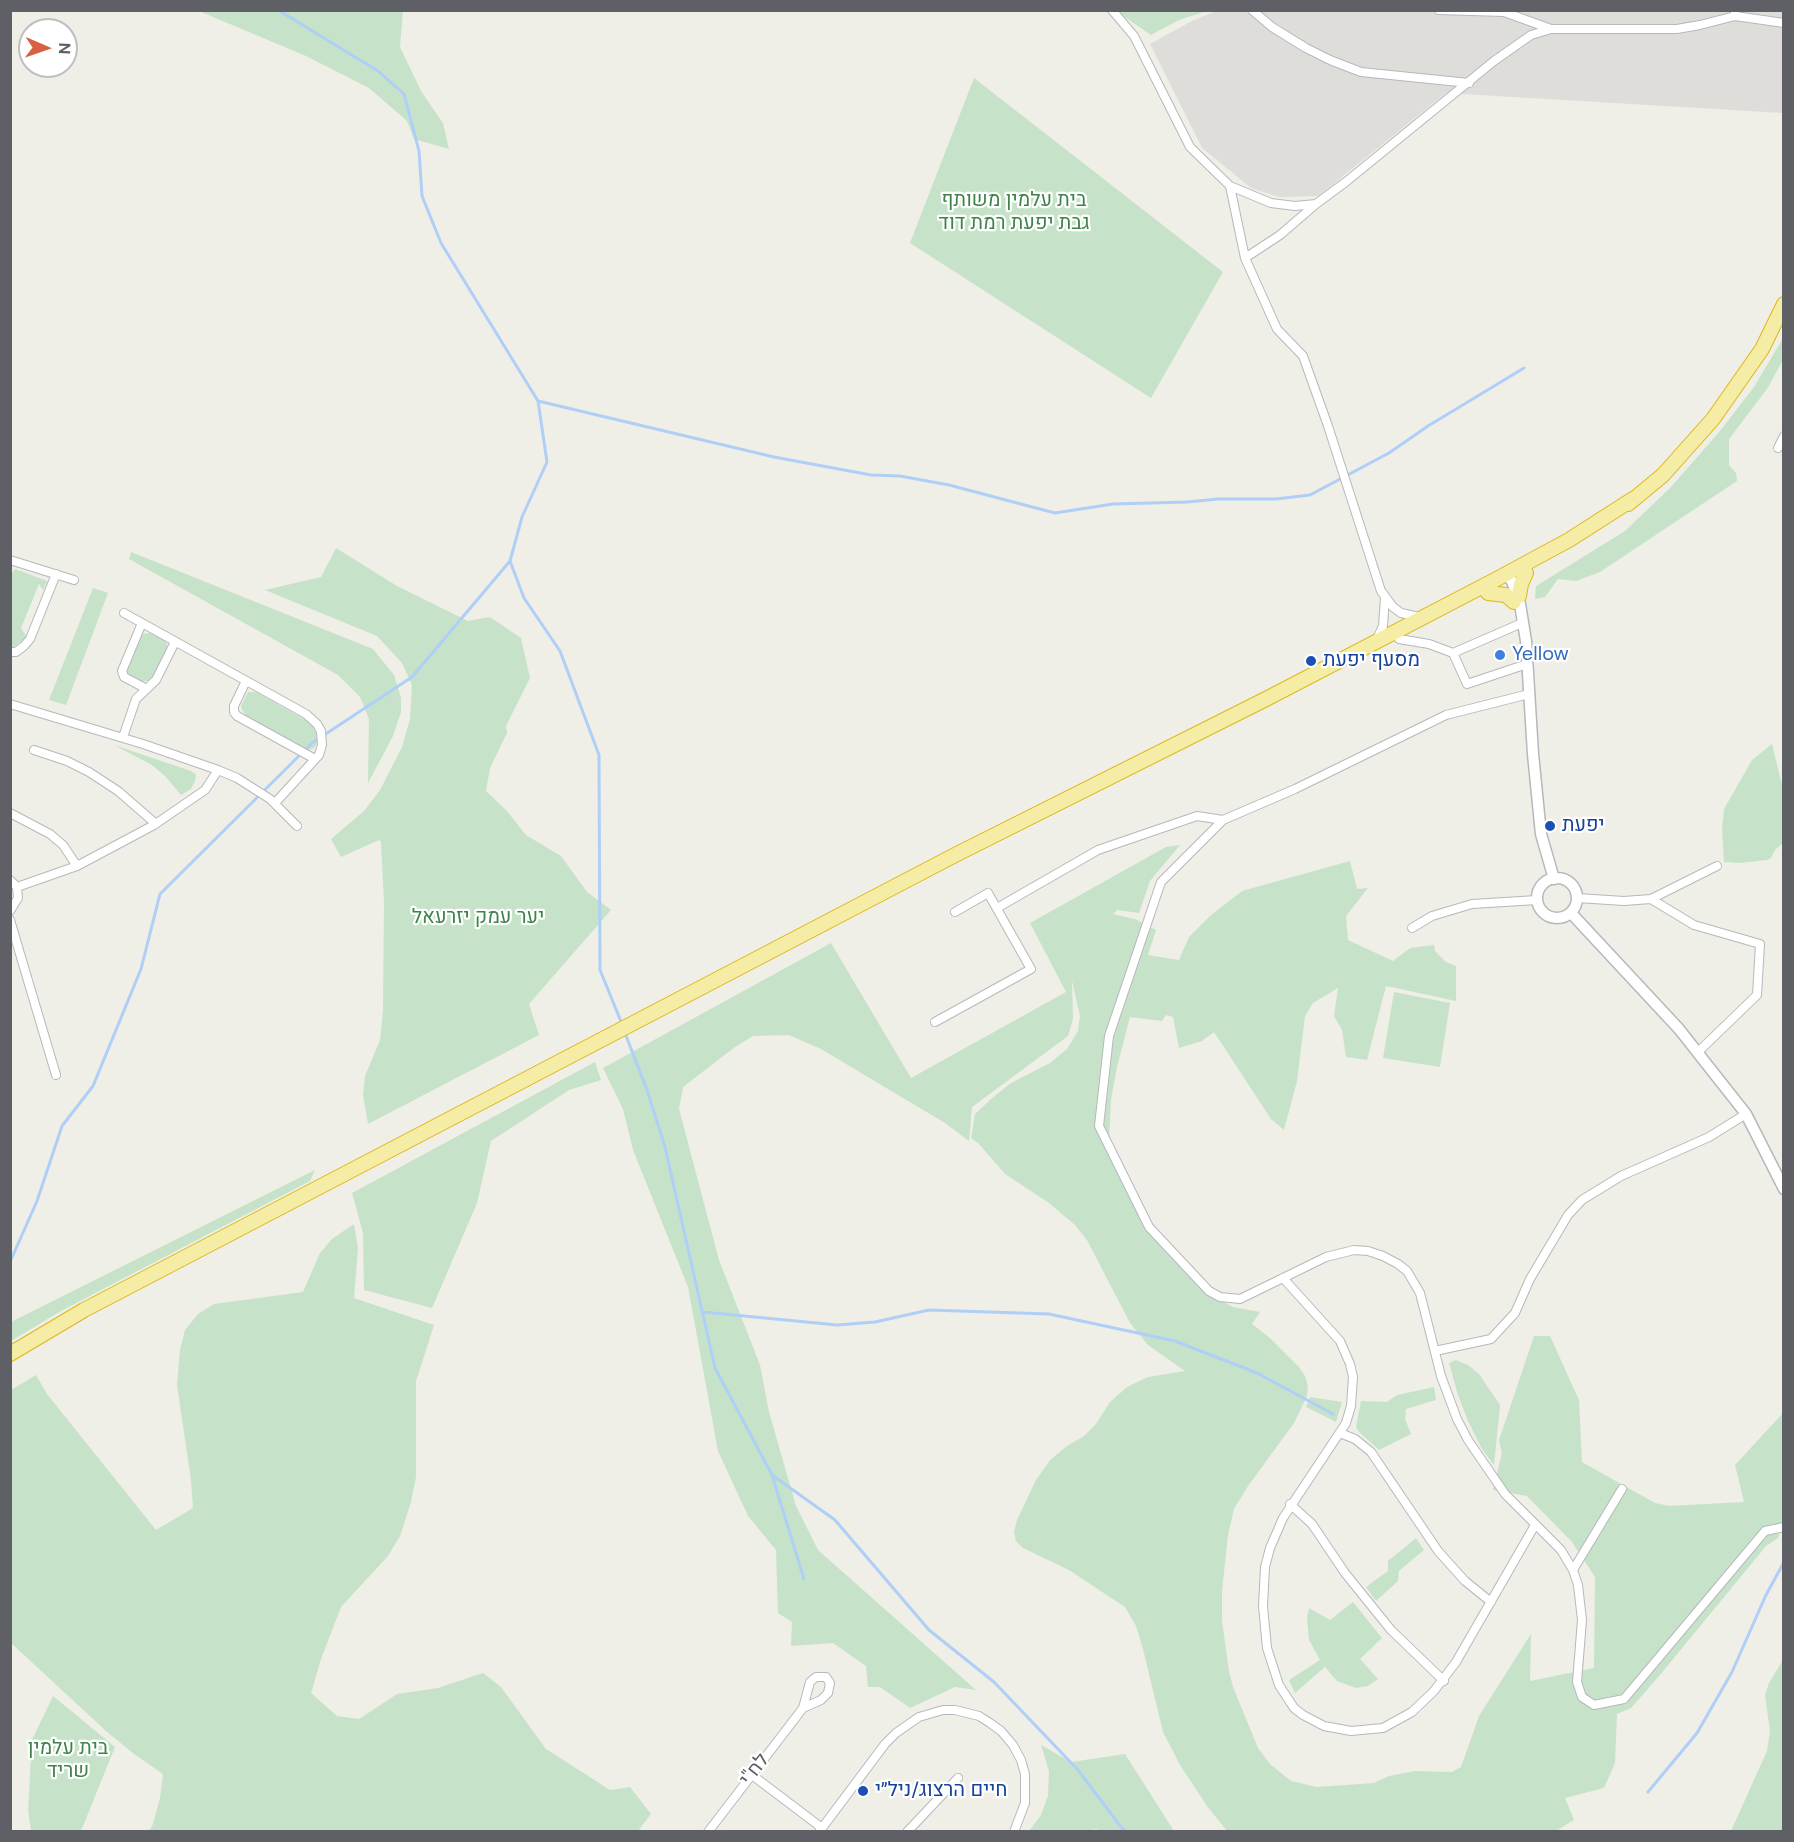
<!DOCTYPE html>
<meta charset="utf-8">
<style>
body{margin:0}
#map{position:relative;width:1794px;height:1842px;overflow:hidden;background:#efeee7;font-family:"DM Sans",sans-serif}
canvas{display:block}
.frame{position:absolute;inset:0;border:12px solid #5e6065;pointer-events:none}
.north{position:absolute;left:18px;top:18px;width:60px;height:60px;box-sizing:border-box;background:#fff;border:2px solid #bfbfc1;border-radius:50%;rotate:92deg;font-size:16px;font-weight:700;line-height:24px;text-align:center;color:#5e6065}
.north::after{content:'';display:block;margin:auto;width:21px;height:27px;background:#d86043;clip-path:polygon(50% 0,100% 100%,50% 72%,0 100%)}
</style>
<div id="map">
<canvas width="1794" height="1842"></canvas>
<div class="frame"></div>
<div class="north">N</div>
</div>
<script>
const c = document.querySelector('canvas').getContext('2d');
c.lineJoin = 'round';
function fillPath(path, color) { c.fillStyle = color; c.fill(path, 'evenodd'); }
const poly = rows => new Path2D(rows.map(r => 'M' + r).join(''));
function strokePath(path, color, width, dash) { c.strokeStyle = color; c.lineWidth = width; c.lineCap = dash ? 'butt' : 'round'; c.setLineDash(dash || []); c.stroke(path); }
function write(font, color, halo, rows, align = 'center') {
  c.font = font + ' "DM Sans",Heebo,sans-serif'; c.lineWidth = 4.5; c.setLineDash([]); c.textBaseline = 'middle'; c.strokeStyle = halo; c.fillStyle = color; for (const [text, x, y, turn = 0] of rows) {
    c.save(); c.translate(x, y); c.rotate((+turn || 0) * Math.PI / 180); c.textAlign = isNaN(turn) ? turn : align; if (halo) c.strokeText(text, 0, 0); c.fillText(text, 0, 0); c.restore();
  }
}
const industrial = poly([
 [1216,11,1783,11,1783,113,1446,93,1318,196,1279,197,1251,188,1202,148,1150,44,1192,21]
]);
const green = poly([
 [199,11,403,11,400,47,421,91,443,123,449,149,414,139,407,121,369,88,306,56],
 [1116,11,1207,11,1179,20,1151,35],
 [974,78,1223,272,1151,398,910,243],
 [1783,338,1783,360,1767,389,1729,439,1729,465,1736,473,1737,481,1600,572,1576,581,1558,579,1545,597,1535,599,1536,586,1625,531,1671,487,1720,431,1754,387],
 [336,548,397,586,468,621,490,617,521,638,530,678,506,726,507,733,490,768,486,791,506,810,526,835,561,856,587,892,611,910,529,1004,539,1035,368,1124,363,1095,365,1076,380,1040,383,1011,384,902,381,842,379,840,341,857,331,839,364,811,380,790,402,747,410,719,412,685,402,663,377,636,265,590,321,577],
 [131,552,373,649,394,675,401,698,401,712,393,736,368,783,369,719,360,697,338,675,129,559],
 [15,569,47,581,43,590,39,584,21,628,26,636,25,639,13,647,10,647,10,591,12,588,10,576],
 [93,588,108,593,66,705,49,700],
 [151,633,166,640,168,649,154,677,148,681,143,681,132,677,126,672,139,640,143,634],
 [248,692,256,692,307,721,313,727,316,733,317,743,314,748,308,750,300,747,247,717,242,710,241,706],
 [1772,744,1783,789,1783,843,1775,850,1771,858,1767,860,1739,863,1724,862,1722,829,1724,809,1752,760],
 [114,745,191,771,196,775,195,781,191,789,181,795,166,777,152,765],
 [1180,845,1150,881,1139,913,1117,910,1113,914,1135,919,1156,930,1148,955,1179,960,1189,937,1210,916,1242,891,1350,861,1357,889,1368,888,1346,916,1348,940,1393,961,1410,948,1434,945,1435,951,1446,962,1456,966,1456,1001,1386,986,1367,1060,1346,1057,1342,1030,1334,1016,1338,988,1313,1003,1305,1016,1297,1081,1284,1130,1271,1119,1214,1032,1202,1041,1179,1048,1173,1017,1166,1015,1162,1021,1130,1017,1117,1067,1111,1099,1109,1140,1114,1162,1123,1184,1151,1224,1220,1300,1233,1307,1260,1312,1252,1324,1270,1338,1299,1367,1305,1376,1308,1386,1307,1396,1294,1423,1248,1486,1234,1509,1228,1535,1222,1591,1222,1621,1229,1671,1233,1687,1258,1748,1270,1764,1291,1781,1317,1787,1374,1783,1389,1776,1415,1771,1452,1772,1461,1767,1479,1716,1531,1634,1530,1681,1594,1668,1595,1577,1572,1542,1527,1496,1493,1490,1502,1453,1499,1440,1534,1336,1550,1336,1579,1400,1582,1462,1655,1503,1669,1506,1744,1502,1735,1465,1783,1413,1784,1520,1778,1538,1766,1546,1660,1675,1631,1708,1617,1714,1615,1763,1604,1788,1565,1798,1574,1820,1556,1831,1227,1831,1207,1806,1180,1765,1163,1732,1143,1649,1136,1626,1125,1607,1069,1570,1023,1548,1016,1541,1014,1532,1017,1520,1036,1480,1050,1460,1067,1446,1084,1436,1096,1424,1110,1402,1127,1387,1148,1377,1185,1371,1148,1345,1130,1323,1087,1240,1075,1225,1049,1203,1005,1174,979,1144,971,1138,975,1114,991,1099,1011,1083,1050,1063,1067,1049,1078,1031,1080,1016,1072,981,1073,1019,1068,1036,972,1107,969,1141,945,1123,821,1049,789,1035,753,1036,735,1047,683,1087,679,1109,719,1260,760,1365,769,1412,796,1506,818,1550,976,1690,955,1687,910,1708,880,1687,868,1687,866,1666,833,1643,791,1646,792,1622,778,1613,776,1550,748,1516,718,1451,688,1287,633,1150,623,1109,603,1068,831,943,911,1078,1066,992,1030,923,1166,847],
 [1394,992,1450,1003,1440,1067,1383,1058],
 [595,1062,601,1080,569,1090,491,1141,477,1203,432,1308,364,1290,363,1233,352,1193],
 [315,1170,310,1181,61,1311,11,1341,11,1322],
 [354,1224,358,1248,354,1298,434,1325,416,1381,416,1477,411,1502,400,1536,388,1556,341,1607,321,1659,311,1693,337,1716,359,1719,397,1694,438,1688,483,1673,501,1687,546,1749,610,1790,630,1787,651,1814,638,1831,149,1831,153,1824,160,1798,163,1774,134,1754,106,1731,11,1643,11,1390,36,1375,47,1394,156,1530,193,1508,191,1480,177,1385,180,1350,185,1330,198,1314,214,1304,303,1292,320,1253,332,1239],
 [1456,1360,1468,1365,1479,1374,1500,1405,1494,1465,1482,1449,1468,1421,1458,1395,1449,1363],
 [1434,1387,1436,1400,1406,1409,1405,1419,1411,1434,1379,1450,1359,1432,1356,1427,1361,1401,1387,1402,1397,1395],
 [1310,1397,1342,1402,1336,1422,1306,1407],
 [1416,1538,1424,1550,1399,1571,1398,1581,1376,1601,1366,1587,1388,1571,1388,1561],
 [1353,1602,1382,1638,1360,1659,1378,1679,1368,1686,1356,1688,1337,1681,1325,1667,1295,1693,1289,1680,1320,1660,1309,1640,1307,1618,1309,1608,1330,1620],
 [1783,1660,1783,1831,1731,1831,1767,1751,1770,1731,1765,1695,1769,1683],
 [53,1696,115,1747,81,1831,31,1831,28,1810,32,1740],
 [1041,1745,1071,1762,1125,1754,1174,1831,1098,1832,1097,1829,1080,1832,1029,1831,1041,1815,1048,1796,1049,1771]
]);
const stream = poly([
 [278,10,378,71,404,94,419,151,422,196,441,243,538,401,547,462,522,517,510,561,524,598,560,651,599,755,600,970,622,1024],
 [538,401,774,457,871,475,900,476,949,485,1055,513,1113,504,1187,502,1218,499,1276,499,1310,495,1389,453,1428,426,1524,368],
 [625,1033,647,1090,665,1147,715,1368,772,1475,804,1579],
 [10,1262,37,1201,62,1126,93,1086,141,969,160,894,312,743,412,677,510,561],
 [703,1312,837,1325,875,1322,929,1310,1049,1314,1175,1341,1257,1373,1333,1414],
 [772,1475,835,1520,929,1630,994,1682,1078,1770,1121,1827,1126,1832],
 [1648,1792,1697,1733,1732,1672,1766,1595,1784,1562]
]);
const minor = poly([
 [1112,10,1134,36,1190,147,1230,186,1271,203,1295,206,1316,204,1347,181,1494,61,1531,35,1551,29,1677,29,1700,25,1735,16,1735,10],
 [1252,10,1272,27,1306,48,1330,60,1361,72,1469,83],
 [1439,10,1504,12,1551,29],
 [1735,16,1784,23],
 [1230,186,1245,258,1280,235,1316,204],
 [1245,258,1277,329,1303,356,1328,426,1381,591,1393,607,1401,613,1419,617],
 [1778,448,1784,436],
 [10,560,74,580],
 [124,613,306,714,317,724,321,731,322,745,319,755,275,803],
 [142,623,122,671,124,677,145,688],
 [1399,639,1429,644,1453,653,1522,623],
 [1376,641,1383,626,1385,598],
 [10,652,16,652,24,646,30,639,56,574],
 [1453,653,1467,684,1527,664],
 [246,681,234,706,234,712,237,716,315,759],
 [1529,694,1446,715,1295,789,1223,820,1161,882,1109,1036,1099,1126,1149,1227,1209,1291,1220,1297,1240,1299,1326,1257,1354,1250,1368,1251,1383,1256,1398,1264,1407,1271,1420,1293,1441,1376,1457,1419,1468,1440,1505,1494,1561,1550,1573,1570],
 [10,704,143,744,218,770,205,790,154,825,77,866,17,887],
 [123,737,136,699,156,680,175,642],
 [34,750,67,761,89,772,118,791,156,824],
 [218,770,237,778,270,799,297,826],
 [10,813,50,834,63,845,77,866],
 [10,880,17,887,18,898,10,911],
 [1577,898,1624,901,1651,899,1717,866],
 [1651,899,1694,925,1760,944,1757,995,1698,1052],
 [997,908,1098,850,1197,816,1223,820],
 [10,920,56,1075],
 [1412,928,1432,916,1472,904,1537,900],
 [935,1022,1031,969,988,893,955,912],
 [1283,1278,1340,1341,1350,1364,1353,1377,1351,1406,1346,1423,1283,1518,1270,1548,1265,1567,1263,1606,1267,1648,1279,1685,1294,1708,1303,1715,1324,1726,1351,1731,1383,1728,1412,1712,1434,1691,1456,1662,1535,1525],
 [1435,1351,1491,1339,1515,1313,1530,1279,1568,1215,1582,1200,1621,1176,1709,1137,1746,1114],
 [1340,1433,1355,1439,1371,1452,1438,1551,1465,1581,1491,1602],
 [1622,1489,1573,1570,1578,1585,1582,1620,1577,1682,1582,1697,1594,1705,1624,1699,1765,1531,1784,1527],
 [1290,1504,1312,1524,1345,1573,1391,1630,1444,1681],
 [752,1775,822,1828],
 [708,1832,803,1708,810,1682,816,1677,826,1677,830,1683,828,1693,821,1700,803,1708],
 [819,1832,885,1744,896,1733,919,1717,943,1710,955,1710,979,1716,990,1723,1001,1731,1013,1745,1021,1760,1025,1774,1025,1803,1014,1832],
 [907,1832,958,1778]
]);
const tertiary = poly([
 [1505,575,1512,581,1520,604,1526,641,1533,754,1541,834,1554,879],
 '1537 898a20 20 0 1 1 40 0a20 20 0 1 1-40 0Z',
 [1571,913,1679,1029,1746,1114,1784,1189]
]);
const trunk = poly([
 [1628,504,1663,475,1713,419,1762,349,1784,304],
 [1488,593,1506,595,1514,602],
 [1519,596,1521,584,1526,573],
 [10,1354,84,1310,957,854,1266,699,1493,581,1569,540,1633,499]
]);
const markers = [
 [1500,655,6,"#3f7fe0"],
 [1311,661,6,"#1a4fb4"],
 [1550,826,6,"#1a4fb4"],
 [863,1791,6,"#1a4fb4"]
];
const parkNames = [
 ["בית עלמין משותף",1014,201],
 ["גבת יפעת רמת דוד",1014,224],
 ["יער עמק יזרעאל",478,918],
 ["בית עלמין",68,1749],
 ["שריד",68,1772]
];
const shopNames = [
 ["Yellow",1512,655]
];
const transitNames = [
 ["מסעף יפעת",1323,661],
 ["יפעת",1562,826],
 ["חיים הרצוג/ניל״י",875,1791]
];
const streetNames = [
 ["לח\"י",755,1770,-52]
];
fillPath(industrial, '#deddd9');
fillPath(green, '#c6e3c9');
strokePath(stream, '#afcff7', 3);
strokePath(minor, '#b6b8bc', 10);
strokePath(tertiary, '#b6b8bc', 13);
strokePath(trunk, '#deb717', 16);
strokePath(minor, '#fff', 8);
strokePath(tertiary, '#fff', 10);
strokePath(trunk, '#f5eda6', 14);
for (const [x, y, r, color] of markers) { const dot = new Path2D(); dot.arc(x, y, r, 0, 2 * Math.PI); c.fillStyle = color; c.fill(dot); strokePath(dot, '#fff', 2); }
write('20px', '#3f834a', '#fff', parkNames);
write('20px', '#366cbe', '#fff', shopNames, 'left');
write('20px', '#164399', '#fff', transitNames, 'left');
write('20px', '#5e6065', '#fff', streetNames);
</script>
